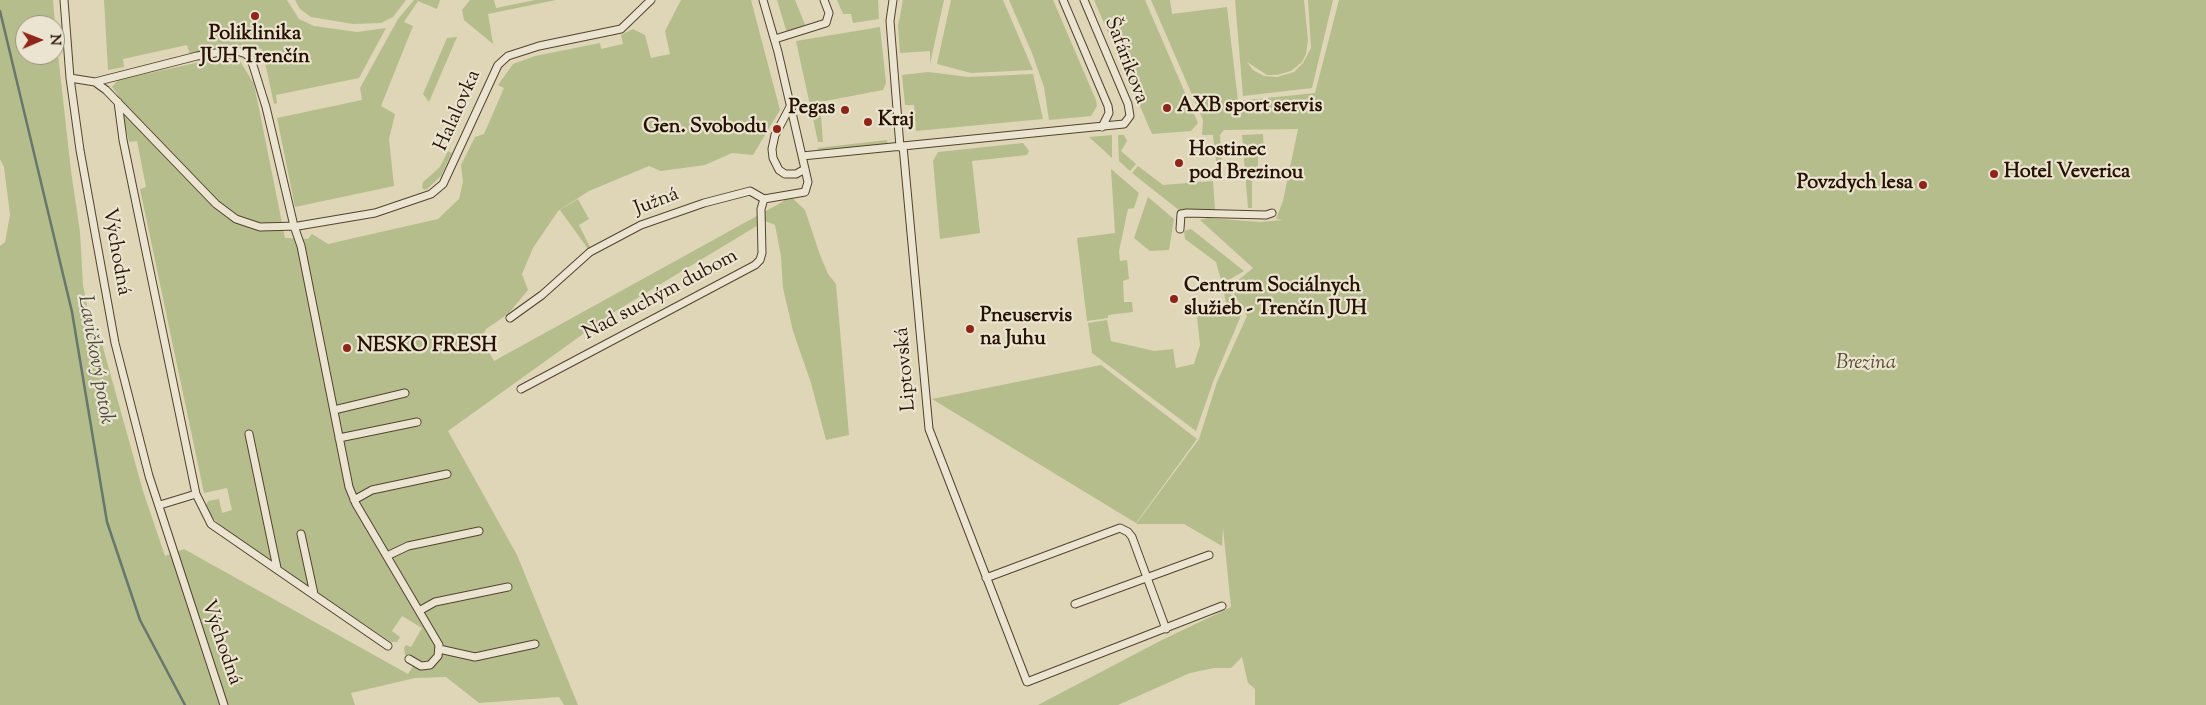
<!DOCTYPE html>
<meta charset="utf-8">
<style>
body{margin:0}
#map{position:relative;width:2206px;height:705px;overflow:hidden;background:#ded6b7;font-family:"Sorts Mill Goudy",serif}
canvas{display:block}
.north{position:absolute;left:15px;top:15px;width:50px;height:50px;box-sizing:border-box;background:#eae4d0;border:1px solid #9c907d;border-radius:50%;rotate:89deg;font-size:14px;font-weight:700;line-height:20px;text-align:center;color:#271100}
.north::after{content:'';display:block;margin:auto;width:18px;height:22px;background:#8f2418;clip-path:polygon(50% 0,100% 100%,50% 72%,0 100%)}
</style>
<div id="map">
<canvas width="2206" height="705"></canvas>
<div class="north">N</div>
</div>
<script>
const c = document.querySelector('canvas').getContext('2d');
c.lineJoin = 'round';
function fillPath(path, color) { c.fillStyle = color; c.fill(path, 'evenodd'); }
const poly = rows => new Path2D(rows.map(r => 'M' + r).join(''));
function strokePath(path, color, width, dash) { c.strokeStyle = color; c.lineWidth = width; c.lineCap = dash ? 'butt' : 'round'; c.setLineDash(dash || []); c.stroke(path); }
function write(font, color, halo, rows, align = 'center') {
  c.font = font + ' "Sorts Mill Goudy",serif'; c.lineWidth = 4.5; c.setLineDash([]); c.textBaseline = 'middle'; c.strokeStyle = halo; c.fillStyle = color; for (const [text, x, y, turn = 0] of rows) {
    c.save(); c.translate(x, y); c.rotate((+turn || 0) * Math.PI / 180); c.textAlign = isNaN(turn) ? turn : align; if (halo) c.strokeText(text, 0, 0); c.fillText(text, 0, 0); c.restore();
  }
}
const green = poly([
 [0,0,53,0,55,25,25,25,25,55,55,55,55,27,71,171,80,232,83,285,90,321,102,344,143,491,165,556,184,549,408,674,416,662,405,655,404,648,406,645,411,647,422,628,402,616,392,631,400,637,397,642,391,642,224,529,211,516,206,505,208,501,219,499,222,513,232,510,227,488,204,493,140,189,146,187,137,141,129,142,118,95,112,87,118,80,218,58,229,57,240,61,254,84,285,238,308,239,312,234,328,244,438,219,459,199,463,182,461,165,475,137,484,134,504,88,498,85,513,64,535,56,600,43,601,49,623,44,621,35,633,29,645,35,651,58,670,54,665,31,681,0,751,0,780,110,753,155,732,153,705,165,661,171,649,166,589,191,558,211,533,248,522,274,528,290,508,314,486,329,481,338,494,361,784,201,783,196,787,193,805,210,820,255,828,274,836,284,849,435,826,440,811,383,793,331,783,288,781,256,775,225,765,221,611,314,448,431,517,555,578,705,564,705,559,697,479,703,446,677,415,678,351,693,355,705,0,705,0,246,5,242,10,215,4,167,0,159],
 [104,0,287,0,299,19,314,26,357,32,386,28,359,78,276,95,277,103,274,104,262,49,244,45,190,54,187,45,123,59,124,67,108,70],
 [295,0,406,0,393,17,381,23,353,24,311,17,300,9],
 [414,0,440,0,437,9,418,1,404,22,413,26,381,106,395,114,389,139,394,186,295,207,277,118,362,100,360,88,398,19],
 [470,0,494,0,496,8,535,0,556,0,488,14,493,44,464,20,462,10],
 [777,0,795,0,806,27,787,33],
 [837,0,878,0,879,19,853,23,851,14,843,14],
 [903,0,944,0,930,64,930,51,900,53,898,26],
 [951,0,1003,0,1033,70,971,73,937,64],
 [1009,0,1053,0,1096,100,1097,106,1091,116,1049,120,1044,87,1032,53],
 [1094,0,1145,0,1198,123,1191,131,1152,134],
 [1151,0,1170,0,1172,14,1227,7,1238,101,1315,93,1339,0,2206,0,2206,705,1255,705,1255,689,1248,683,1242,657,1231,668,1214,668,1190,673,1118,705,1038,705,1160,641,1231,607,1223,528,1222,546,1184,524,1136,524,1199,439,1217,382,1247,316,1230,287,1253,268,1200,220,1208,218,1260,222,1283,220,1276,219,1283,201,1298,129,1224,130,1220,135,1223,176,1218,177,1213,135,1202,135,1203,120],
 [1235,0,1304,0,1308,40,1306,54,1302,62,1291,71,1277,75,1267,75,1247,62,1253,70,1264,76,1277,77,1294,72,1303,63,1311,48,1308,0,1333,0,1312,88,1243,96],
 [880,27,886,83,883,90,820,102,823,142,818,142,796,41],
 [457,37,429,102,423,94,447,38],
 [928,72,969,77,1033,74,1043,119,916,131,914,105,905,105,902,75],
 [1263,134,1264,155,1258,156,1258,179,1252,180,1252,208,1248,208,1242,135],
 [1112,135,1112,158,1089,137],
 [1118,135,1124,135,1127,141,1121,151,1136,164,1130,171,1119,161],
 [887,140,888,146,822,152,817,148],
 [1023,143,1029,151,1027,155,972,161,980,233,940,239,933,161,938,152],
 [448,151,452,153,441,176,426,190,422,188,423,182,440,167],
 [1138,166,1163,185,1213,181,1215,210,1180,211,1132,173],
 [1111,169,1139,193,1134,208,1128,209,1119,251,1120,261,1127,260,1129,279,1123,281,1124,302,1132,302,1133,312,1108,315,1108,318,1087,321,1077,238,1115,233],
 [1148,197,1174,219,1169,250,1150,251,1134,238],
 [578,199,589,219,579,225,590,247,588,249,560,210],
 [1191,229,1244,271,1222,284,1216,262,1185,239,1184,231],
 [1228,289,1242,313,1213,382,1196,431,1092,353,1088,323,1107,320,1111,341,1154,351,1173,349,1176,368,1194,364,1200,345,1197,316,1227,310,1224,292],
 [1101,365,1197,439,1136,523,932,399]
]);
const stream = poly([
 [0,11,72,312,107,522,140,620,185,705]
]);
const street = poly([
 [64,0,70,78,80,150,115,343,149,476,224,705],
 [893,0,890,21,900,147],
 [1063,0,1108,106,1109,113,1102,127],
 [775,39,826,23,829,13,824,0],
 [70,78,95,82,106,90,216,204,236,219,260,227,298,226,375,213,431,194,443,184,498,65,508,56,539,46,621,29,651,0],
 [95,82,197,56,234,50,246,54,251,59,266,107,294,226,301,246,349,487,356,504,439,645,438,656,430,665,421,666,409,659],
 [118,102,123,140,196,494,211,524,388,646],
 [791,105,775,135,772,149,773,158,779,170,785,174,796,174,805,169],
 [903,146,929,429,1027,682,1222,606],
 [802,156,1124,124,1130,116,1128,104,1084,0],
 [1180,229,1181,214,1187,213,1266,215,1272,213],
 [510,318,542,295,590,252,641,225,704,203,750,191,764,199,805,192,808,182,778,52,763,0],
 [521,389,755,265,760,260,762,253,761,209,764,199],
 [334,410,405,393],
 [249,434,277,568],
 [339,438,417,422],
 [354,500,372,490,447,474],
 [160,505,196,494],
 [301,534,314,594],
 [387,556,408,546,479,531],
 [986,578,1120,528,1128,532,1132,537,1166,629],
 [1075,604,1209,555],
 [419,611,435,602,508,587],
 [439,649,475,657,535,644]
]);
const markers = [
 [255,16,5,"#8f2418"],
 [1167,108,5,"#8f2418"],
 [845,110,5,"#8f2418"],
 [868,122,5,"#8f2418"],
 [777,129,5,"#8f2418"],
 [1179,163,5,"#8f2418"],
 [1994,174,5,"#8f2418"],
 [1923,185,5,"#8f2418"],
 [1174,299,5,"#8f2418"],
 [970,329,5,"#8f2418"],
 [347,348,5,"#8f2418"]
];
const poiNames = [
 ["Poliklinika",255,36,"center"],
 ["JUH Trenčín",255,59,"center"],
 ["AXB sport servis",1177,108],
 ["Pegas",835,110,"right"],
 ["Kraj",878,122],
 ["Gen. Svobodu",767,129,"right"],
 ["Hostinec",1189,152],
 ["pod Brezinou",1189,175],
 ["Hotel Veverica",2004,174],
 ["Povzdych lesa",1913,185,"right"],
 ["Centrum Sociálnych",1184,288],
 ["služieb - Trenčín JUH",1184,311],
 ["Pneuservis",980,318],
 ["na Juhu",980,341],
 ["NESKO FRESH",357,348]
];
const streetNames = [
 ["Šafárikova",1125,61,69],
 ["Halalovka",459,111,-66],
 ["Južná",657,203,-21],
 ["Východná",115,252,80],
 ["Nad suchým dubom",661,296,-28],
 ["Liptovská",907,369,-95],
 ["Východná",220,643,71]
];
const parkNames = [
 ["Brezina",1866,365]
];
const waterNames = [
 ["Lavičkový potok",94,360,80]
];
fillPath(green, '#b5bd8c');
strokePath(stream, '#68766b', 2.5);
strokePath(street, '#55422e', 9);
strokePath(street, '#eae4d0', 7);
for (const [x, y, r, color] of markers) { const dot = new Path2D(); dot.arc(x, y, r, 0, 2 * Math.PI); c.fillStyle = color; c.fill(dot); strokePath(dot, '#eae4d0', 2); }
write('bold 20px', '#271100', '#eae4d0', poiNames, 'left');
write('20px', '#271100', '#eae4d0', streetNames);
write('italic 20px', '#594d31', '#eae4d0', parkNames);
write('italic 21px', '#4d4c3e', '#eae4d0', waterNames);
</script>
